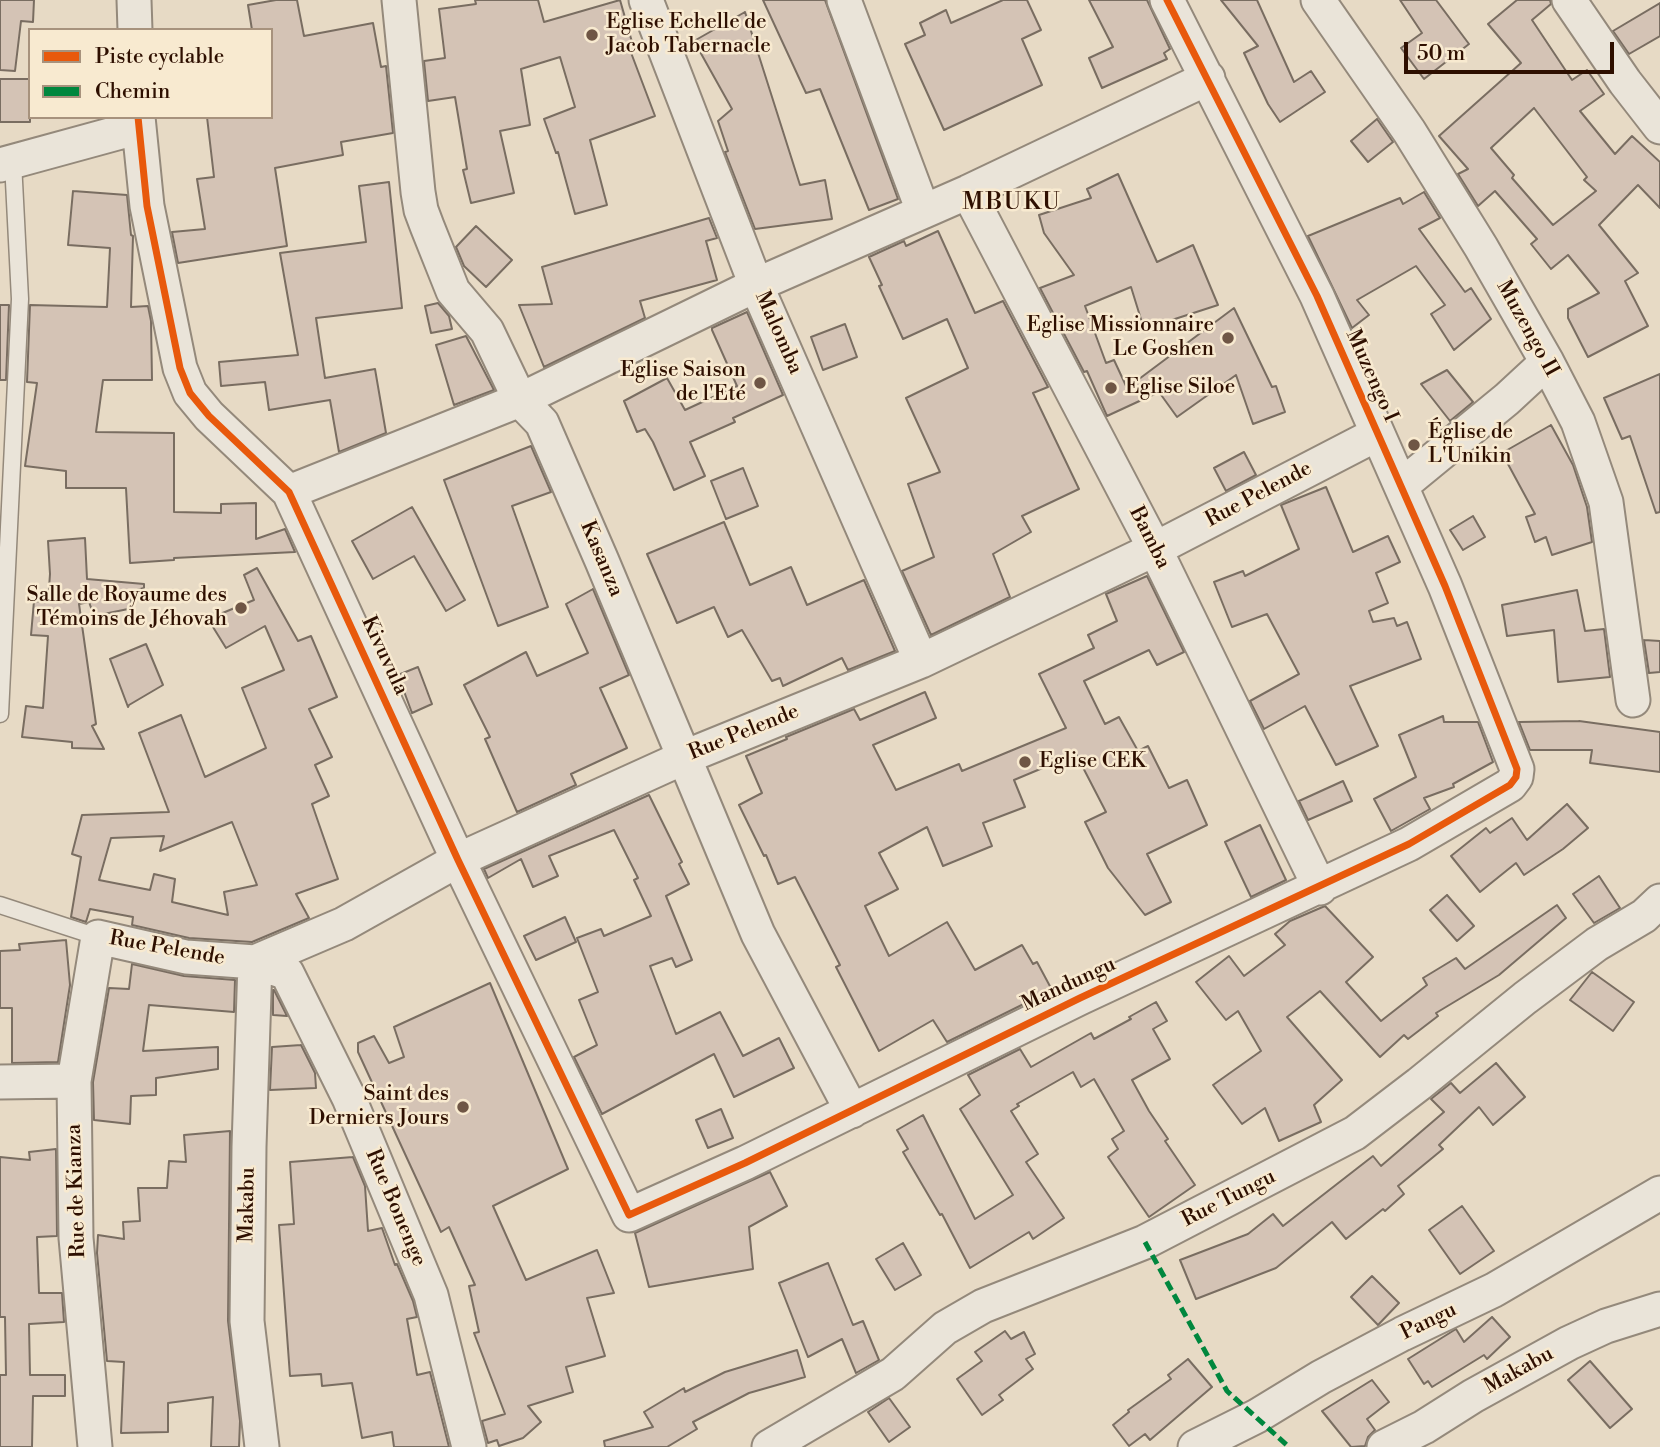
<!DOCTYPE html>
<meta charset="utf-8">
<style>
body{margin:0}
#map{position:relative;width:1660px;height:1447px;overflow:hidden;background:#e7dac5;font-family:"Libre Bodoni",serif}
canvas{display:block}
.legend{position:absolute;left:28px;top:28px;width:245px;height:91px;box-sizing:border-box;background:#f8ead0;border:2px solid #a7927d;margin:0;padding:9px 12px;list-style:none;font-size:21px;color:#2e0f00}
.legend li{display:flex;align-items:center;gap:14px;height:35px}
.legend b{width:35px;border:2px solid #a7927d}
.scale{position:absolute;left:1404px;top:42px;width:210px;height:32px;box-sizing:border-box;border:4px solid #2e0f00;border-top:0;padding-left:9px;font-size:21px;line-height:24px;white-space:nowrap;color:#2e0f00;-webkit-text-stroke:5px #f8ead0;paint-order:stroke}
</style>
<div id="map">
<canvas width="1660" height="1447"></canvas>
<ul class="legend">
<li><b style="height:9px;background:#e8590c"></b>Piste cyclable</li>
<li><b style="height:9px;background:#00873e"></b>Chemin</li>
</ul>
<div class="scale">50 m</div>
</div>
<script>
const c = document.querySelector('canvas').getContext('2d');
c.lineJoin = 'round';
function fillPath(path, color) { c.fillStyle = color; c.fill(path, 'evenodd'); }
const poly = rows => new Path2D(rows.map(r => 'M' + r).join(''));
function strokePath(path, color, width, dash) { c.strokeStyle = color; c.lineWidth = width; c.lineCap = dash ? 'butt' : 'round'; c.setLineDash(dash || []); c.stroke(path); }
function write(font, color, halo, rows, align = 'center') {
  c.font = font + ' "Libre Bodoni",serif'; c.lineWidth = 5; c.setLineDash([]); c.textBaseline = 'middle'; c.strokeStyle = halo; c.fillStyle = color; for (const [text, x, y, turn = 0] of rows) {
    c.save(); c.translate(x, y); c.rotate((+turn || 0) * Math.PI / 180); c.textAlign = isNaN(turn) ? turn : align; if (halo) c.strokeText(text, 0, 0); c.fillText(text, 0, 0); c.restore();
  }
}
const building = poly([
 [0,0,34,0,33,22,21,21,15,71,0,70,0,0],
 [276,0,297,0,304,36,373,23,381,67,386,66,393,133,341,142,343,155,275,168,287,246,178,263,172,232,205,229,197,179,214,177,207,117,271,117,271,30,252,30,248,5,276,0],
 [475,0,538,0,544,22,620,0,634,49,630,50,655,116,590,140,607,205,575,214,558,152,556,153,544,119,575,107,560,57,521,69,530,125,500,131,514,193,471,203,463,170,467,169,455,97,428,101,424,61,445,58,439,9,476,4,475,0],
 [763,0,825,0,898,199,869,210,820,89,806,93,763,0],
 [1003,0,1027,0,1041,30,1022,39,1042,85,944,130,905,44,925,35,920,23,946,10,951,23,1003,0],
 [1089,0,1147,0,1170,49,1164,53,1167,59,1102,88,1089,58,1113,47,1089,0],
 [1221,0,1257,0,1294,82,1311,71,1325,92,1280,122,1268,104,1244,53,1258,46,1221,0],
 [1400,0,1436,0,1469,44,1424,79,1401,48,1422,33,1400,0],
 [1517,0,1550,0,1551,4,1532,20,1572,80,1587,70,1604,94,1580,111,1615,154,1632,136,1660,162,1660,208,1638,185,1599,225,1638,273,1625,281,1648,326,1588,357,1568,318,1568,309,1599,293,1568,255,1551,269,1531,244,1537,239,1495,191,1478,206,1458,174,1468,169,1439,136,1521,63,1488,24,1517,0],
 [1534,108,1587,177,1584,180,1596,191,1553,225,1512,178,1514,175,1491,148,1534,108],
 [1660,3,1660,36,1629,54,1613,31,1660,3],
 [745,12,800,185,825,180,832,219,755,229,725,152,728,151,718,121,732,109,694,41,745,12],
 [0,79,30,79,30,122,0,122,0,79],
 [1377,119,1393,142,1368,162,1351,141,1377,119],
 [1118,174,1157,262,1193,245,1218,305,1144,329,1131,287,1085,306,1106,363,1114,360,1127,388,1234,308,1272,387,1276,386,1285,412,1253,424,1236,375,1177,417,1159,392,1107,416,1087,371,1084,372,1040,288,1074,275,1044,233,1039,215,1091,198,1087,189,1118,174],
 [389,182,402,308,316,318,325,378,375,369,386,433,339,452,330,400,269,410,265,382,221,386,219,362,298,355,280,253,366,242,359,186,389,182],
 [73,191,127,195,131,235,133,236,131,307,148,306,151,321,152,380,103,380,96,432,174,433,174,512,221,513,221,504,256,503,256,539,285,529,295,552,174,558,174,560,130,563,126,488,66,488,66,471,25,466,37,383,27,382,30,305,107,307,110,248,68,245,73,191],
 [1424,192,1440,218,1419,229,1465,292,1471,288,1491,319,1454,350,1431,314,1445,305,1416,266,1357,300,1369,315,1352,328,1308,236,1400,198,1403,204,1424,192],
 [709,218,717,238,706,241,717,280,640,301,645,318,544,367,519,305,552,304,542,267,709,218],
 [476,226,512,260,486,287,464,266,456,247,476,226],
 [938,231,975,313,1003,301,1048,387,1033,393,1079,489,1022,516,1031,532,993,554,1010,597,931,635,902,571,934,557,908,484,940,472,906,398,968,368,947,319,903,339,879,286,882,285,869,257,904,241,906,246,938,231],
 [438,303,449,316,452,329,431,333,425,306,438,303],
 [0,305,9,305,6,380,0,380,0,305],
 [747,312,783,395,733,418,735,422,690,442,705,476,674,490,653,442,645,429,637,432,624,401,667,378,685,410,737,386,712,330,712,328,747,312],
 [845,324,857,357,823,370,811,337,845,324],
 [466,336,494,390,454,405,436,345,466,336],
 [1447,370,1473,402,1450,421,1421,384,1447,370],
 [1660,374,1660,512,1656,513,1630,436,1622,439,1604,398,1660,374],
 [1551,425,1573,465,1587,507,1592,542,1552,555,1546,537,1535,542,1526,517,1535,514,1502,453,1551,425],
 [531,446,551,492,512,506,548,607,498,626,444,480,531,446],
 [1244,452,1256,475,1226,491,1214,468,1244,452],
 [743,468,758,506,726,519,711,481,743,468],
 [1326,487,1353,552,1388,536,1400,562,1376,573,1388,603,1369,611,1373,622,1394,618,1397,626,1407,622,1421,659,1350,686,1378,746,1336,765,1305,706,1264,729,1250,701,1299,674,1267,614,1232,627,1214,582,1243,571,1245,576,1299,549,1281,505,1326,487],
 [412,507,465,600,446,611,414,556,373,579,352,541,412,507],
 [1473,516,1485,537,1463,550,1450,530,1473,516],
 [724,522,750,585,791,567,807,605,864,580,895,651,848,670,842,658,783,686,780,678,772,681,742,630,728,637,714,607,677,623,647,554,724,522],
 [85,538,87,579,144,584,144,588,129,592,133,608,94,616,89,602,79,604,96,724,92,726,104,749,72,748,72,742,22,737,26,706,43,708,48,636,31,635,34,601,48,602,50,574,48,541,85,538],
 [257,568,298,641,311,636,337,697,309,709,332,757,315,765,329,796,312,804,338,879,296,894,309,918,252,942,189,938,132,925,133,917,90,909,86,922,71,917,81,857,72,854,82,815,169,812,139,733,181,715,205,777,266,748,242,688,284,670,265,626,226,648,208,619,254,600,244,575,257,568],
 [232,822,257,885,224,892,228,915,172,902,175,879,154,874,150,890,99,880,111,838,164,836,160,851,232,822],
 [1147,576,1184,652,1157,665,1149,650,1084,681,1105,724,1119,717,1138,751,1148,746,1169,788,1187,780,1207,825,1147,854,1171,902,1145,915,1108,868,1085,822,1106,812,1076,754,1014,780,1025,807,983,823,992,846,943,866,927,827,879,853,898,889,865,906,889,956,947,922,975,970,1022,945,1033,964,1037,962,1052,990,947,1042,933,1020,879,1051,836,967,840,965,795,877,778,884,766,855,764,856,739,805,762,793,746,756,787,739,786,737,854,709,860,720,925,692,936,718,873,745,896,790,959,764,962,771,1066,728,1039,674,1094,648,1088,635,1117,621,1106,594,1147,576],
 [593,589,629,675,600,688,627,748,571,774,576,785,517,812,485,739,490,737,464,685,526,652,537,676,588,653,566,604,593,589],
 [1577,590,1585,631,1604,629,1610,677,1558,682,1554,630,1507,636,1502,605,1577,590],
 [1644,640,1660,641,1660,672,1649,673,1644,640],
 [146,644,163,685,129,705,128,707,110,659,146,644],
 [418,667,432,704,412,713,398,675,418,667],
 [1443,716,1444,722,1478,722,1493,762,1453,784,1454,787,1424,798,1430,809,1391,831,1374,799,1416,777,1399,735,1443,716],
 [1579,721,1660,732,1660,772,1590,763,1592,750,1530,750,1519,722,1579,721],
 [1343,781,1352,801,1308,820,1299,801,1343,781],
 [649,795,682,862,679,864,689,884,666,896,692,960,676,967,672,958,650,966,676,1034,720,1012,743,1056,779,1038,794,1068,734,1097,714,1054,602,1114,574,1057,597,1045,579,1000,598,992,577,938,601,929,604,936,651,916,634,880,638,878,614,830,549,856,558,876,533,887,521,859,488,878,484,869,649,795],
 [1567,804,1588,828,1563,849,1524,875,1516,863,1480,892,1451,856,1486,828,1490,833,1512,818,1527,840,1567,804],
 [1260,825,1286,880,1251,897,1225,842,1260,825],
 [1599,876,1620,908,1594,923,1573,894,1599,876],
 [1447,895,1474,926,1457,941,1430,910,1447,895],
 [1557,905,1566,918,1499,975,1436,1013,1438,1016,1408,1039,1404,1035,1380,1057,1320,991,1287,1017,1342,1080,1314,1105,1321,1122,1279,1141,1265,1108,1242,1124,1213,1085,1261,1051,1238,1011,1226,1020,1196,982,1229,956,1244,976,1285,945,1275,934,1290,921,1325,906,1373,957,1346,982,1381,1021,1427,985,1423,978,1456,958,1465,969,1557,905],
 [565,917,576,942,536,960,524,936,565,917],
 [66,940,70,985,58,1062,12,1063,12,1008,0,1008,0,951,20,950,19,944,66,940],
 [132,964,184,976,235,980,234,1012,149,1005,143,1051,218,1047,218,1069,156,1078,156,1095,131,1096,130,1124,94,1120,93,1082,109,988,129,989,132,964],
 [1592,972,1634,1002,1613,1031,1570,1000,1592,972],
 [490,983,568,1169,493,1206,526,1280,597,1250,614,1293,587,1298,605,1356,566,1367,573,1392,528,1406,541,1422,523,1438,499,1446,497,1440,488,1443,482,1421,505,1414,474,1333,479,1332,469,1286,475,1285,449,1227,441,1232,358,1052,358,1043,374,1036,389,1063,404,1057,394,1027,490,983],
 [273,990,274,990,287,1016,273,1015,273,990],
 [1156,1002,1167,1021,1153,1029,1170,1059,1132,1080,1149,1111,1168,1139,1165,1141,1195,1185,1149,1217,1108,1157,1118,1149,1112,1139,1124,1131,1094,1079,1081,1087,1073,1072,1017,1104,1019,1106,1011,1111,1038,1154,1026,1162,1064,1218,1033,1239,1029,1232,970,1268,942,1214,940,1215,903,1152,908,1149,897,1130,923,1115,975,1219,1013,1195,960,1109,980,1095,968,1075,1020,1049,1031,1067,1091,1033,1094,1039,1131,1019,1129,1017,1156,1002],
 [301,1045,315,1073,316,1088,270,1090,272,1047,301,1045],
 [1496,1063,1525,1097,1493,1125,1479,1107,1439,1145,1443,1149,1398,1186,1404,1194,1385,1211,1383,1209,1346,1239,1332,1222,1276,1268,1196,1299,1180,1260,1248,1234,1273,1214,1283,1226,1373,1156,1381,1166,1444,1112,1431,1099,1451,1083,1460,1093,1496,1063],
 [721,1109,733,1138,708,1148,696,1120,721,1109],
 [230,1131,228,1321,240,1421,239,1447,211,1447,213,1397,168,1403,168,1432,121,1433,124,1362,107,1361,97,1253,98,1235,124,1239,123,1222,140,1221,138,1188,167,1188,169,1161,186,1162,184,1135,230,1131],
 [56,1149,57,1236,37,1237,39,1293,62,1293,64,1322,29,1324,30,1375,65,1375,65,1396,33,1396,32,1447,0,1447,0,1375,6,1375,5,1317,0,1317,0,1157,30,1160,29,1152,56,1149],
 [353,1157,365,1186,368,1231,382,1228,395,1265,397,1264,413,1301,417,1317,407,1319,417,1375,430,1372,449,1447,394,1447,392,1432,362,1438,352,1383,322,1386,321,1374,290,1376,279,1225,294,1224,290,1162,353,1157],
 [770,1172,787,1206,749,1227,753,1269,649,1287,635,1233,770,1172],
 [1462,1206,1494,1251,1460,1274,1429,1230,1462,1206],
 [903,1243,921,1275,895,1290,876,1259,903,1243],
 [828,1263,853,1325,863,1321,879,1360,856,1373,842,1339,808,1357,779,1283,828,1263],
 [1372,1276,1399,1303,1378,1325,1351,1297,1372,1276],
 [1492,1317,1510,1337,1487,1359,1484,1355,1432,1387,1428,1381,1424,1384,1408,1359,1456,1329,1464,1342,1492,1317],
 [1005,1331,1011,1339,1024,1332,1035,1354,1026,1359,1033,1369,999,1395,1003,1400,982,1415,957,1379,982,1361,975,1352,1005,1331],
 [797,1350,805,1377,749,1393,693,1422,697,1429,667,1447,605,1447,604,1441,653,1427,644,1412,684,1388,685,1392,725,1372,797,1350],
 [1188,1359,1212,1387,1150,1440,1145,1434,1129,1446,1113,1425,1129,1412,1128,1410,1171,1379,1168,1375,1188,1359],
 [1590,1361,1632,1409,1610,1428,1568,1380,1590,1361],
 [1372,1380,1389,1402,1367,1419,1375,1430,1368,1437,1365,1446,1351,1447,1322,1411,1372,1380],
 [889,1398,910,1427,889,1442,868,1412,889,1398]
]);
const lane = poly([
 [0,714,20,299,13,162],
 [0,905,98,937]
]);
const street = poly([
 [134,0,135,30],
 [399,0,418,192,421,210,427,226,453,291,487,331,520,400,542,423,602,561,758,934,852,1111],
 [646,0,756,285,921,661],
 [844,0,923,211],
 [1318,0,1409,131,1481,247,1547,362,1578,422,1606,502,1633,700],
 [1569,0,1625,82,1660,127],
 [138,117,147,206,180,368,190,393,209,416,289,492,458,860,629,1215,745,1163,1080,998,1409,844,1510,785,1516,777,1517,769,1445,586,1317,296,1167,0],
 [0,165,139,127],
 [968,192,1155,549,1320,888],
 [1401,486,1507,399,1547,362],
 [289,492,520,400,756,285,968,192,1208,78],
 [0,1082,74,1081],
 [95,1447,76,1238,74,1081,98,937,186,957,255,962,344,924,458,860,685,757,921,661,1155,549,1377,434],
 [262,1447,247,1321,249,1147,255,962,287,973,349,1098,431,1295,469,1447],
 [769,1447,893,1374,945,1328,983,1306,1145,1242,1355,1133,1419,1084,1525,998,1597,944,1644,916,1660,901],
 [1195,1447,1257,1416,1321,1377,1402,1334,1494,1290,1660,1193],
 [1384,1447,1424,1427,1473,1396,1569,1343,1606,1326,1660,1309]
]);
const quiet = poly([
 [1145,1242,1227,1391,1289,1447]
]);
const cycleway = poly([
 [138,117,147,206,180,368,190,393,209,416,289,492,458,860,629,1215,745,1163,1080,998,1409,844,1510,785,1516,777,1517,769,1445,586,1317,296,1167,0]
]);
const markers = [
 [592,35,7,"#6f5645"],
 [1228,338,7,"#6f5645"],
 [760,383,7,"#6f5645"],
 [1111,388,7,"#6f5645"],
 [1414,445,7,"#6f5645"],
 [241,608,7,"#6f5645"],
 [1025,762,7,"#6f5645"],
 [463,1107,7,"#6f5645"]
];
const poiNames = [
 ["Eglise Echelle de",606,23],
 ["Jacob Tabernacle",606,47],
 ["Eglise Missionnaire",1214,326,"right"],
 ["Le Goshen",1214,350,"right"],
 ["Eglise Saison",746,371,"right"],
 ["de l'Eté",746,395,"right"],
 ["Eglise Siloe",1125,388],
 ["Église de",1428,433],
 ["L'Unikin",1428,457],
 ["Salle de Royaume des",227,596,"right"],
 ["Témoins de Jéhovah",227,620,"right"],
 ["Eglise CEK",1039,762],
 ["Saint des",449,1095,"right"],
 ["Derniers Jours",449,1119,"right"]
];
const streetNames = [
 ["Muzengo II",1527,329,61],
 ["Malomba",778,333,66],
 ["Muzengo I",1371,376,66],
 ["Rue Pelende",1259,495,-28],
 ["Bamba",1149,538,63],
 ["Kasanza",601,559,67],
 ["Kivuvula",384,656,65],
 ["Rue Pelende",744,733,-22],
 ["Rue Pelende",167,949,10],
 ["Mandungu",1069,985,-25],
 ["Rue de Kianza",77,1191,-92],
 ["Rue Tungu",1229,1199,-27],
 ["Makabu",248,1205,-89],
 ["Rue Bonenge",395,1208,67],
 ["Pangu",1429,1322,-26],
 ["Makabu",1519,1371,-29]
];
const quarterNames = [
 ["MBUKU",1012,203]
];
fillPath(building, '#d4c3b5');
strokePath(building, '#796d61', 2);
strokePath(lane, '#94897b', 19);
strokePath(street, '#94897b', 37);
strokePath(lane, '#eae4d9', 16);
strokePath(street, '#eae4d9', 33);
strokePath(quiet, '#00873e', 5, [10, 5]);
strokePath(cycleway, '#e8590c', 7);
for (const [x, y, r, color] of markers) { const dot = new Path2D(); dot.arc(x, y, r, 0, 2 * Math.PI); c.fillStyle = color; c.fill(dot); strokePath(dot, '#f8ead0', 2.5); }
write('21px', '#2e0f00', '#f8ead0', poiNames, 'left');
write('21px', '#2e0f00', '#f8ead0', streetNames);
c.letterSpacing = '2px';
write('24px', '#2e0f00', '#f8ead0', quarterNames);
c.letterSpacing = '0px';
</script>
